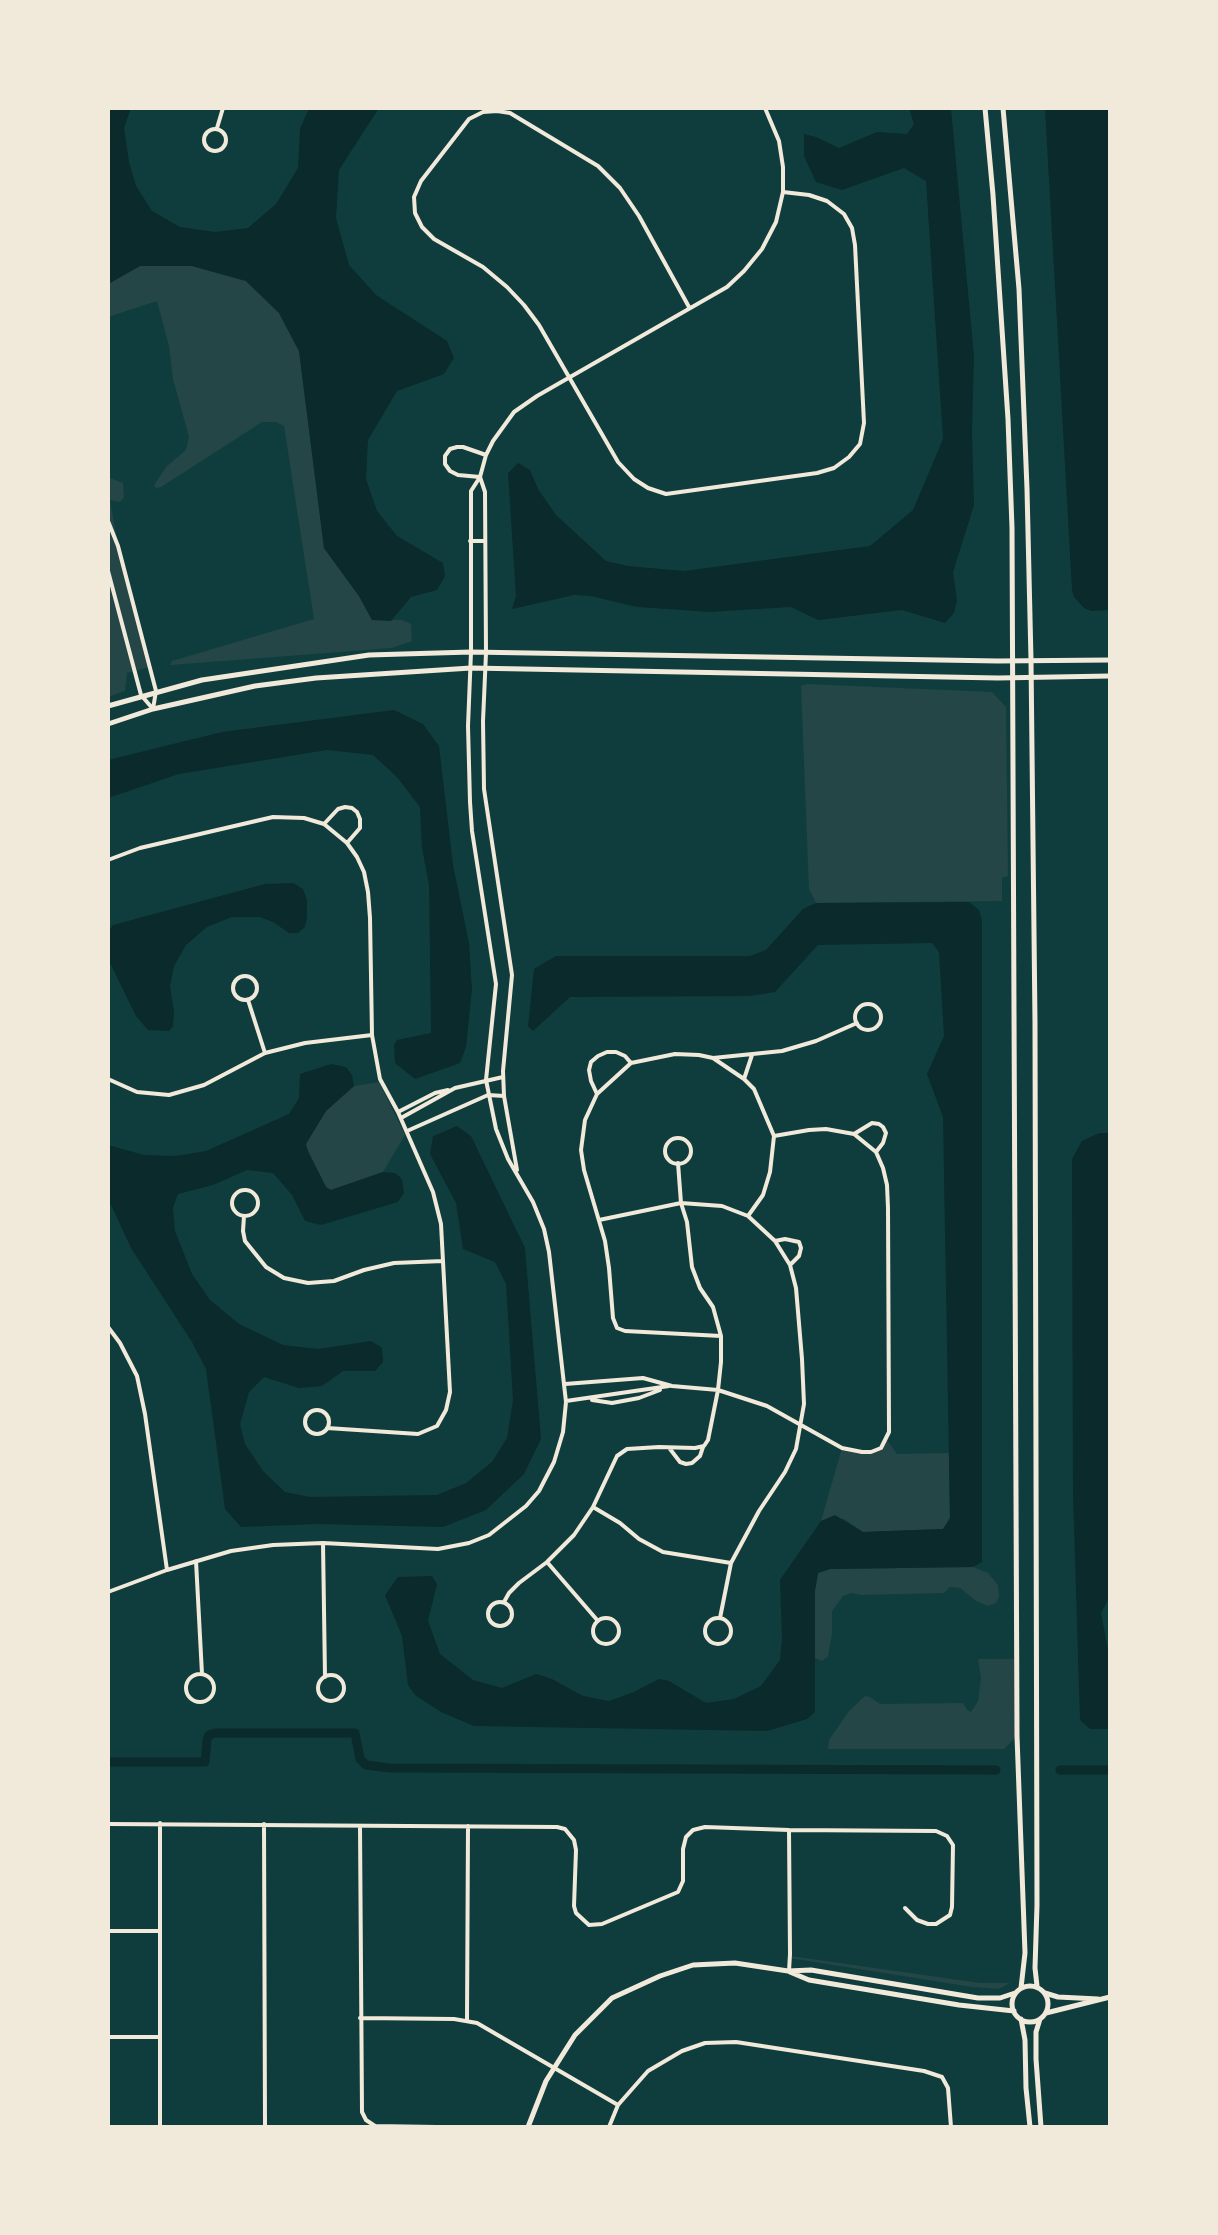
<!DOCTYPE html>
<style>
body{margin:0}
#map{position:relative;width:1218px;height:2235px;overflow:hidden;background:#0f3d3e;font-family:Poppins,sans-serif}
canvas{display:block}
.frame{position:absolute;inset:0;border:110px solid #f1e9da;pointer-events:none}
</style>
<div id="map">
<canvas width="1218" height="2235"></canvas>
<div class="frame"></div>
</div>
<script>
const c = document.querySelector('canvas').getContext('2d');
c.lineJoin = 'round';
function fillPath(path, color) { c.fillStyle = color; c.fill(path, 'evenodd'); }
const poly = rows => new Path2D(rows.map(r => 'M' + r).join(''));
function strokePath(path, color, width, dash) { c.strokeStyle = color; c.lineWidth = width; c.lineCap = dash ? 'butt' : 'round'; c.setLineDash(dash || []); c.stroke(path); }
const green = poly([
 [140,266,192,266,246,281,279,313,299,351,324,548,359,596,372,620,402,620,411,624,412,641,392,648,170,665,172,661,314,619,284,426,276,422,262,422,161,487,156,488,154,485,166,467,186,450,189,437,173,379,169,346,157,301,108,317,108,284],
 [108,477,123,483,124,497,120,502,110,500,118,546,150,667,127,673,125,691,108,697],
 [807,684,992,692,1006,707,1008,876,1002,878,1002,901,816,903,809,889,801,686],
 [379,1082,405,1135,383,1172,331,1190,326,1187,305,1144,326,1111,354,1086],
 [887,1440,897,1454,949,1453,950,1519,943,1529,863,1532,844,1519,821,1521,842,1448,871,1452,881,1448],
 [973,1567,988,1573,998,1585,999,1597,996,1603,988,1606,976,1601,960,1588,950,1587,944,1593,861,1595,852,1593,843,1596,832,1611,832,1634,828,1656,822,1661,815,1658,815,1591,818,1573,830,1569],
 [978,1659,1016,1659,1017,1736,1004,1749,828,1749,829,1740,849,1711,865,1696,870,1697,880,1704,963,1703,967,1710,971,1712,978,1701,981,1678],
 [790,1956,980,1983,1010,1983,999,1989,972,1987,790,1958]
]);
const water = poly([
 [108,108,131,108,124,128,129,162,136,186,152,211,180,227,215,232,248,228,276,204,298,168,300,129,309,108,379,108,339,170,336,218,349,265,376,295,447,341,454,358,444,374,397,391,368,440,366,479,377,511,397,536,443,563,445,576,437,590,411,597,391,621,372,620,359,596,324,548,299,351,279,313,246,281,192,266,140,266,108,284],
 [909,108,951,108,974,357,972,430,974,505,953,572,957,601,954,613,945,623,902,610,818,620,791,607,710,612,637,607,591,596,574,595,512,609,516,596,508,473,518,463,530,470,538,489,556,515,606,561,628,566,684,571,870,546,913,510,943,439,926,181,904,168,842,190,816,182,804,156,804,134,816,137,839,148,877,132,907,134,914,124],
 [1045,108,1110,108,1110,610,1091,611,1084,608,1074,597,1072,590],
 [394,710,423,724,439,746,453,865,469,943,472,990,466,1047,460,1063,415,1079,395,1063,394,1045,397,1040,431,1033,429,885,422,848,420,807,397,777,373,755,327,750,179,774,108,798,108,760,222,732],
 [293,883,303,889,307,900,307,917,305,927,298,933,289,933,273,922,260,917,232,917,207,927,186,945,174,966,170,986,174,1012,173,1026,169,1031,148,1030,136,1016,108,959,108,932,113,925,265,884],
 [969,902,979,910,982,920,982,1562,973,1567,830,1569,818,1573,815,1591,815,1712,807,1719,767,1731,474,1726,441,1712,415,1695,408,1685,402,1636,385,1595,398,1577,432,1576,437,1584,428,1621,440,1654,473,1680,502,1688,536,1674,552,1679,583,1696,609,1701,634,1692,659,1679,669,1681,706,1703,734,1699,761,1686,780,1660,782,1639,780,1580,821,1521,835,1515,863,1532,943,1529,950,1518,943,1117,927,1074,944,1036,939,952,932,943,818,945,775,992,750,996,570,997,533,1031,528,1026,534,969,556,956,750,956,766,950,803,909,816,903],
 [331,1064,346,1067,352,1075,354,1086,326,1111,306,1144,308,1152,326,1187,331,1190,383,1172,395,1173,402,1179,404,1193,398,1202,321,1225,305,1221,292,1195,273,1173,247,1170,213,1185,178,1194,173,1208,175,1231,192,1274,210,1300,239,1324,283,1345,318,1349,371,1341,382,1348,383,1362,375,1371,343,1371,322,1386,299,1388,264,1377,249,1392,240,1424,245,1444,263,1471,285,1492,310,1497,437,1495,466,1483,492,1462,507,1438,513,1400,506,1284,495,1262,463,1249,456,1203,430,1154,433,1136,436,1135,457,1126,471,1136,525,1248,541,1439,524,1474,486,1510,443,1527,318,1524,241,1527,225,1509,206,1369,192,1342,131,1248,112,1207,108,1202,108,1145,144,1155,175,1156,206,1151,289,1114,299,1098,300,1074],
 [1099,1133,1110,1133,1110,1596,1101,1613,1110,1660,1110,1729,1090,1729,1080,1720,1073,1494,1072,1159,1082,1141]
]);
const canal = poly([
 [108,1762,205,1762,207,1740,209,1735,215,1733,355,1733,360,1759,366,1765,389,1768,996,1770],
 [1060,1770,1110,1770]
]);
const minor = poly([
 [217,128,223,108],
 '204 140a11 11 0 1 1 22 0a11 11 0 1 1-22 0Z',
 [689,307,639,216,620,188,598,166,510,113,497,111,483,112,469,119,421,181,414,197,415,213,422,227,434,239,483,267,507,287,524,305,539,325,618,462,634,479,648,488,666,494,817,473,834,468,849,457,860,444,864,423,855,245,852,228,844,214,827,201,809,195,783,192],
 [480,477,485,492,486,653,483,721,484,789,512,975,503,1071,504,1096,517,1170],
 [480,477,458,475,450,471,445,464,445,456,450,449,457,447,463,447,486,455],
 [108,521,118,546,156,691,153,709],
 [470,541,485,541],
 [108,571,141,695,153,709],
 [324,824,338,809,345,807,352,808,357,812,360,819,360,828,347,843],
 [108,860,140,848,273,817,304,818,324,824,347,843,357,857,364,872,368,892,370,918,372,1035,380,1079,398,1112,433,1192,441,1224,450,1392,446,1410,437,1426,418,1434,327,1428],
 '233 988a12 12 0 1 1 24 0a12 12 0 1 1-24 0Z',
 [248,1000,265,1053],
 '855 1017a13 13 0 1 1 26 0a13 13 0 1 1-26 0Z',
 [713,1058,744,1079,754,1089,774,1136,770,1172,763,1195,748,1216],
 [108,1079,137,1092,169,1095,204,1085,265,1053,305,1043,372,1035],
 [744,1079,752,1055],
 [597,1094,591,1081,589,1070,591,1062,598,1056,607,1052,616,1052,625,1056,631,1063],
 [398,1112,435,1093,448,1090],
 [401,1118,455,1088,503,1077],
 [407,1131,488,1095,504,1096],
 [854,1134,872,1123,879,1124,883,1127,886,1133,883,1143,876,1152],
 '665 1151a13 13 0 1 1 26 0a13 13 0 1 1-26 0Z',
 '232 1203a13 13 0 1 1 26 0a13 13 0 1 1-26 0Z',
 [244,1216,243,1231,245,1241,266,1267,284,1278,308,1283,334,1281,364,1270,394,1263,443,1261],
 [599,1220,681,1203,722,1206,748,1216,775,1241,790,1265,796,1288,802,1359,804,1404,796,1449,785,1472,759,1511,731,1563,720,1618],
 [775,1241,785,1239,799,1242,801,1248,799,1256,790,1265],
 [108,1327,120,1343,137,1376,145,1414,167,1570],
 [721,1336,625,1331,617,1328,613,1318,609,1268,605,1241,584,1170,581,1150,585,1120,597,1094,631,1063,675,1054,699,1055,713,1058,782,1051,816,1041,857,1023],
 [565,1384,643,1378,672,1386,718,1390,767,1406,842,1448,862,1452,871,1452,881,1448,889,1432,888,1208,887,1185,883,1168,876,1152,854,1134,826,1129,809,1130,774,1136],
 [592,1400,612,1403,639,1398,660,1390],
 [566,1401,669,1386],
 '305 1422a12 12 0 1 1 24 0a12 12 0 1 1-24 0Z',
 [670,1449,680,1462,686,1464,692,1463,700,1456,703,1447],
 [593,1507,620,1523,639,1539,663,1552,731,1563],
 [323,1543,325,1677],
 [196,1561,202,1674],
 [547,1562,598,1621],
 [108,1592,167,1570,231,1551,273,1545,323,1543,438,1549,469,1543,489,1535,526,1506,539,1491,554,1462,563,1432,566,1402,549,1252,544,1229,533,1202,508,1159,496,1129,486,1080,496,984,472,831,470,802,468,726,471,652,471,491,480,477,486,455,493,441,514,412,537,396,727,287,744,271,762,249,776,222,783,192,783,167,779,141,765,108],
 [504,1602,509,1593,519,1583,547,1562,574,1535,593,1507,617,1456,627,1449,659,1447,695,1448,704,1446,708,1440,718,1390,721,1362,721,1336,713,1307,700,1288,692,1267,687,1222,681,1203,678,1163],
 '488 1614a12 12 0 1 1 24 0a12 12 0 1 1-24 0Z',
 '705 1631a13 13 0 1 1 26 0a13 13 0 1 1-26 0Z',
 '593 1631a13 13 0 1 1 26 0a13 13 0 1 1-26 0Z',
 '186 1688a14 14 0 1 1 28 0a14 14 0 1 1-28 0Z',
 '318 1688a13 13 0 1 1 26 0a13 13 0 1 1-26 0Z',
 [160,1823,160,2127],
 [108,1824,557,1827,565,1829,574,1840,576,1850,574,1906,576,1913,589,1925,602,1924,678,1892,683,1881,683,1849,686,1837,693,1830,705,1827,789,1830,936,1831,947,1836,953,1845,952,1907,950,1915,936,1924,928,1924,917,1920,905,1908],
 [264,1824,265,2127],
 [360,1826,362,2112,366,2120,375,2126,437,2127],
 [108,1931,160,1931],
 [789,1971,790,1954,789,1830],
 [360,2018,454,2019,477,2023,618,2105],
 [467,2020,468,1826],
 [108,2037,160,2037],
 [609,2127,618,2105,648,2071,682,2051,705,2043,736,2042,924,2071,942,2077,948,2088,951,2127]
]);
const tertiary = poly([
 [985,108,993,195,1008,419,1012,528,1017,1736,1025,1953,1021,1988],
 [1003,108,1019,289,1027,489,1031,660,1035,1023,1037,1905,1035,1968,1037,1986],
 [790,1972,809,1980,959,2005,1014,2011],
 '1012 2004a18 18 0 1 1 36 0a18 18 0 1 1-36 0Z',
 [1045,1993,1058,1997,1098,1999],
 [1046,2013,1110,1997],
 [1021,2019,1025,2040,1026,2088,1030,2127],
 [1040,2019,1036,2032,1036,2059,1041,2127],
 [528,2127,546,2081,575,2035,612,1998,660,1976,693,1965,735,1963,788,1971,811,1970,978,1998,1000,1998,1015,1993]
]);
const secondary = poly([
 [108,706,202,680,369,655,471,652,998,661,1110,660],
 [108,724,153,709,255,686,316,678,471,668,998,678,1110,676]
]);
fillPath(green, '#244646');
fillPath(water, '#0a2a2b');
strokePath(canal, '#0a2a2b', 9);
strokePath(minor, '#f1e9da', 4);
strokePath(tertiary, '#f1e9da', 5);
strokePath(secondary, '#f1e9da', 5);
</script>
